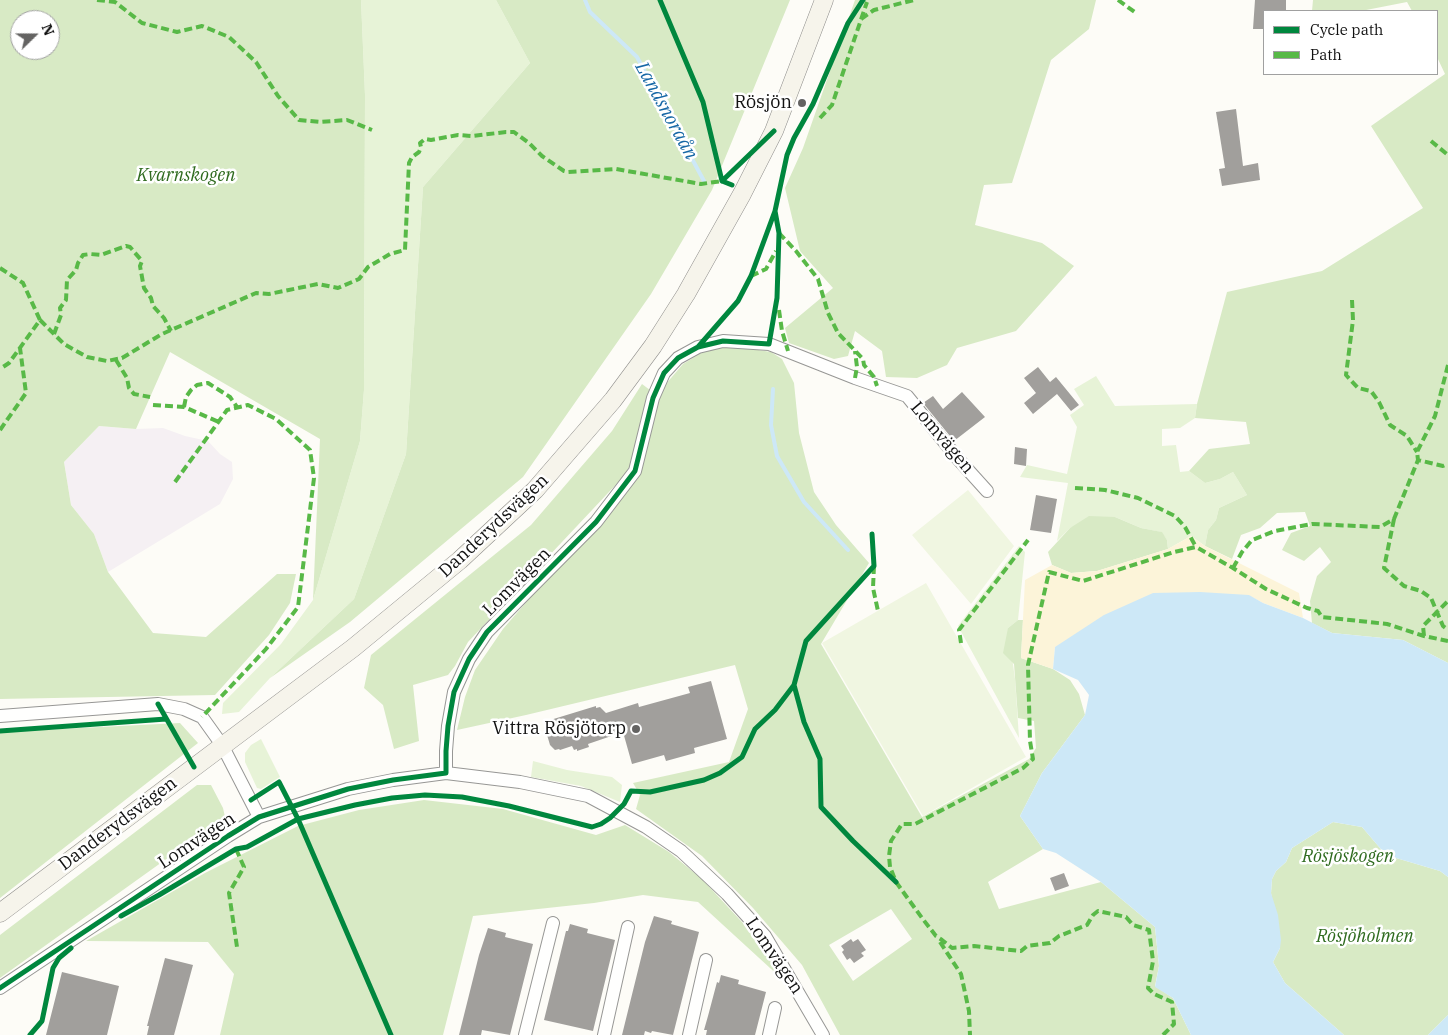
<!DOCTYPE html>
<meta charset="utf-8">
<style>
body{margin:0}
#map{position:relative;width:1448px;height:1035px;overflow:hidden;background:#fdfcf7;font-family:"IBM Plex Serif",serif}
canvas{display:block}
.legend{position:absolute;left:1263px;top:10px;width:175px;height:65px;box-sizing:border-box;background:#fff;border:1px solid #a0a0a0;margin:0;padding:6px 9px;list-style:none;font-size:15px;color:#111}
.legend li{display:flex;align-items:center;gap:10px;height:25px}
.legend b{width:25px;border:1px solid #a0a0a0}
.north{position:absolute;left:10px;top:10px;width:50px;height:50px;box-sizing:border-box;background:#fff;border:1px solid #a0a0a0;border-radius:50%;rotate:68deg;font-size:14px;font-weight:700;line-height:20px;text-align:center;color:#111}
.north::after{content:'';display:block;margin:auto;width:18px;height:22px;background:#646362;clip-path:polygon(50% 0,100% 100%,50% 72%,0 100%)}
</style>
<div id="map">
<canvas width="1448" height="1035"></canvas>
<ul class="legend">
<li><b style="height:6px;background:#00873e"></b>Cycle path</li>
<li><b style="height:6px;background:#58b947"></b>Path</li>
</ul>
<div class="north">N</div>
</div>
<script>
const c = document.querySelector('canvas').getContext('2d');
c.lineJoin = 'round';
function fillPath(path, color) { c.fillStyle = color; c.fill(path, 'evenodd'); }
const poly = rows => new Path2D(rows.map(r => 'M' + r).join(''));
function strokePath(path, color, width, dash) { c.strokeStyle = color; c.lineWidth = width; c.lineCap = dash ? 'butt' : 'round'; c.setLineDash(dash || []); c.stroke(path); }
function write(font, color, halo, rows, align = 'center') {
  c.font = font + ' "IBM Plex Serif",serif'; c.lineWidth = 5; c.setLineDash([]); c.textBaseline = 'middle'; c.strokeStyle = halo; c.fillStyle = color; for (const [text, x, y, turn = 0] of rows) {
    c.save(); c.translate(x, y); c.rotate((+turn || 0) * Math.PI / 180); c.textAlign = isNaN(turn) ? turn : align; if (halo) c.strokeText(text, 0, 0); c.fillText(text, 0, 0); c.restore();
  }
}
const industrial = poly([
 [99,426,136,429,163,428,185,436,208,441,220,454,232,462,233,479,220,504,108,572,94,534,71,505,64,462]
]);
const green = poly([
 [361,0,496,0,530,63,423,187,406,454,354,599,270,678,239,712,222,714,223,703,281,644,313,600,360,441,364,390,365,95],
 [1096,376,1115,406,1197,404,1195,418,1180,428,1162,429,1162,446,1176,445,1180,472,1189,471,1205,483,1220,479,1233,472,1247,495,1219,508,1216,520,1208,530,1205,546,1191,536,1168,549,1167,540,1161,532,1141,528,1115,517,1070,528,1057,541,1068,483,1020,477,1027,465,1067,474,1077,427,1070,415,1084,405,1074,389],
 [1019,546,1025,552,1018,620,1008,628,1015,679,1019,738,958,626],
 [261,739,280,777,261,789,257,788,245,762,245,753,251,745],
 [533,761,567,770,612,777,622,785,620,802,581,786,531,777]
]);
const forest = poly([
 [0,0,361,0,365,95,364,390,360,441,313,600,320,439,170,352,136,429,99,426,64,462,71,505,94,534,108,572,153,633,206,637,277,574,296,574,290,603,269,635,215,695,0,699],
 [20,20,50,20,50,50,20,50],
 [496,0,790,0,712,190,651,294,523,477,350,622,270,678,354,599,406,454,423,187,530,63],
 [855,0,1096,0,1089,29,1051,60,1012,183,984,185,975,225,1042,243,1074,266,1016,331,957,348,947,365,917,378,886,377,882,351,855,331,848,356,834,359,789,343,785,328,833,288,800,251,785,188,803,148],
 [1313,0,1448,0,1448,663,1403,640,1332,633,1312,623,1310,601,1317,576,1331,562,1320,547,1304,561,1282,550,1291,533,1310,526,1305,512,1277,513,1260,528,1241,535,1232,559,1205,546,1208,530,1216,520,1219,508,1247,495,1233,472,1220,479,1205,483,1189,471,1209,449,1250,444,1246,422,1195,418,1197,404,1227,292,1322,271,1423,208,1371,126,1445,74,1437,57,1437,11,1412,11,1407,2,1361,11,1312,11],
 [711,347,752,349,771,352,782,359,794,383,799,433,814,492,836,525,869,563,821,644,922,817,1029,759,1036,748,1034,721,1018,718,1014,664,1003,653,1008,628,1018,620,1023,620,1021,658,1053,669,1070,680,1079,694,1085,715,1042,773,1020,816,1043,849,988,882,999,909,1101,882,1155,927,1159,966,1155,986,1173,998,1191,1035,840,1035,802,965,753,908,702,856,636,809,640,795,633,783,729,762,748,709,735,665,526,715,457,730,465,697,475,670,503,629,640,471,655,402,665,385,683,364],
 [891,909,912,939,853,981,829,945],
 [642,384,650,390,637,455,624,476,468,642,455,666,448,675,413,685,419,741,394,749,383,705,364,688,371,655,531,525,612,431],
 [1089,516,1115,517,1141,528,1162,532,1167,540,1168,549,1097,571,1071,573,1052,565,1048,552,1070,528],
 [180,723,198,743,0,898,0,732],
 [197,785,211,785,223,808,225,817,0,978,0,935],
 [424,800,503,809,596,835,625,825,669,852,702,879,754,935,782,979,698,902,643,895,594,903,473,916,443,1035,220,1035,234,974,208,942,86,941,205,873,298,826,359,810],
 [1333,822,1362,827,1386,855,1440,871,1448,877,1448,1015,1428,1035,1344,1035,1285,983,1273,962,1280,948,1271,893,1272,879,1276,871,1286,862,1292,848]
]);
const sand = poly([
 [1191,536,1205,546,1299,593,1303,618,1263,603,1248,595,1055,647,1053,669,1021,658,1025,580,1052,565,1071,573,1097,571,1168,549]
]);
const pitch = poly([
 [968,490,1014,546,971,604,912,535],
 [926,583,1026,757,923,816,822,643]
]);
const water = poly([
 [1200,592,1249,595,1263,603,1303,618,1332,633,1403,640,1448,663,1448,877,1440,871,1386,855,1362,827,1333,822,1292,848,1286,862,1276,871,1272,879,1271,893,1278,915,1281,940,1280,948,1273,962,1285,983,1344,1035,1191,1035,1173,998,1155,987,1159,966,1155,927,1101,882,1056,853,1043,849,1020,816,1042,773,1085,715,1089,695,1078,680,1053,669,1055,647,1104,615,1153,593],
 [1448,1015,1448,1035,1428,1035]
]);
const stream = poly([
 [585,0,590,12,637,57,704,181],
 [773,389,771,425,777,456,804,502,848,550]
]);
const building = poly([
 [1255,0,1286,0,1286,11,1264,11,1264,29,1253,29],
 [1236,109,1243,166,1258,163,1260,180,1222,186,1219,169,1225,168,1216,112],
 [1038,367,1050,382,1056,377,1079,405,1071,411,1057,394,1033,414,1024,403,1036,393,1024,378],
 [962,392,985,417,954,441,923,403,933,396,943,409],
 [1015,447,1027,449,1026,466,1014,464],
 [1036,495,1057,499,1051,533,1030,530],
 [711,681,727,739,694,748,695,753,666,761,664,755,632,764,623,732,588,744,589,747,577,751,577,749,574,750,572,746,560,750,559,749,555,750,550,745,545,728,547,721,596,706,596,708,600,707,606,713,638,703,639,707,690,693,688,687],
 [1064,873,1069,886,1055,891,1050,878],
 [654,916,672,921,671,924,699,932,673,1035,652,1031,651,1033,645,1031,644,1035,622,1035,645,942],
 [570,924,588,929,587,933,615,940,593,1031,544,1020,566,931,568,931],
 [488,928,506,933,505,937,533,944,510,1035,482,1030,481,1035,459,1035,479,955],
 [851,939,853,942,858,939,866,950,861,953,864,956,854,963,850,958,847,960,842,952,844,950,841,946],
 [165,958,193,965,174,1035,147,1035,149,1026,147,1026],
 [62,972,119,986,107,1035,46,1035],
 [721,975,739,980,738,984,766,992,755,1035,706,1035,707,1030,704,1030,708,1016,717,982,719,983]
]);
const street = poly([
 [0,716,158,704,184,709,202,717,222,745,259,817],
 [446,773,446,751,448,726,454,692,469,659,487,632,596,522,635,471,653,398,664,373,678,358,698,347,723,341,769,344,855,378,907,396,959,460,987,491],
 [0,988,228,836,259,817,348,789,393,780,446,773,520,782,588,796,646,827,681,851,727,894,765,936,823,1035],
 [525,1035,553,923],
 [604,1035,628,927],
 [689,1035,706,960],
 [769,1035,775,1008]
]);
const secondary = poly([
 [0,913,353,648,460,560,535,490,613,400,653,346,686,294,742,194,774,131,824,0]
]);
const quiet = poly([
 [97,0,115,2,142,23,177,32,202,26,229,37,256,62,278,96,299,120,320,122,347,120,372,130],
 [1118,0,1136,13],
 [861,19,874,10,914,0],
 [820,118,832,105,867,2],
 [1431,141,1448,155],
 [779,233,796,251,818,279,828,313,838,333,863,359,864,365,874,377,877,386],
 [0,268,23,283,40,320,9,363,0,369],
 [751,276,766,269,776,251],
 [1352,300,1353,320,1346,375,1358,388,1371,391,1379,402,1390,425,1407,436,1417,452],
 [779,310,782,331,788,351],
 [40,320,64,344,87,357,107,361,122,358,162,334,256,293,269,294,318,284,338,288,359,279,368,267,390,254,405,250,409,163,412,157,419,152,421,147,420,143,425,139,431,140,458,135,472,136,506,132,514,132,529,143,542,156,564,171,568,172,616,169,701,184,722,181],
 [54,334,61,315,60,308,66,300,67,280,76,270,78,263,83,255,90,254,101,255,126,246,130,247,142,261,140,266,144,288,151,298,153,306,164,318,171,331],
 [116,360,127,378,129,388,134,394,150,397],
 [1448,365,1435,416,1417,452,1418,460,1443,466,1448,464],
 [855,378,857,367,855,351],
 [153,405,184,407,219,422],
 [184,407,186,397,191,390,197,385,208,383,230,397,237,407],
 [0,430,26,393,20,348],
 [175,482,227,410,248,405,276,419,310,450,314,478,298,607,266,649,202,717],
 [1075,488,1105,490,1138,498,1175,516,1185,527,1196,547],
 [1394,519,1384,568,1404,586,1421,591,1431,598,1443,626,1448,630],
 [874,566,873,588,878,611],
 [1233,568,1242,552,1252,540,1275,531,1312,524,1380,527,1394,519,1418,460],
 [1424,636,1423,626,1448,601],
 [961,643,959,630,1028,540],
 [236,849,244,867,229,893,237,947],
 [940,942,961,974,969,1011,970,1035],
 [1163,1035,1174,1024,1172,1002,1154,994,1148,988,1153,961,1149,930,1133,925,1126,917,1098,911,1093,915,1087,925,1059,936,1050,943,1027,946,1021,951,974,946,952,948,942,940,936,936,922,918,896,882,890,867,889,856,891,841,902,824,915,824,1023,768,1033,759,1030,741,1028,665,1049,572,1083,581,1174,552,1196,547,1233,568,1266,589,1307,608,1318,611,1322,617,1387,624,1424,636,1448,641]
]);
const cycleway = poly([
 [660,0,703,102,722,181,732,185],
 [722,181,774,131],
 [698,347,738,301,751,276,775,211,787,155,794,138,813,104,848,23,863,0],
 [794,685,804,722,820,759,821,807,853,841,896,882],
 [158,704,194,767],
 [0,731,166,719],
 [251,800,279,782,298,819,391,1035],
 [121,916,159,895,236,849,247,847,298,819,355,805,392,798,425,795,462,797,509,806,592,827,601,824,610,818,624,804,631,791,650,792,704,780,720,773,742,757,755,729,775,710,794,685,806,641,874,566,872,534],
 [0,988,228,836,259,817,348,789,393,780,446,773,446,751,448,726,454,692,469,659,487,632,596,522,635,471,653,398,664,373,678,358,698,347,723,341,769,344,777,298,779,233,775,211],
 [30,1035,42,1021,53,968,59,958,71,948]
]);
const markers = [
 [802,103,5,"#646362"],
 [636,729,5,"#646362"]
];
const poiNames = [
 ["Rösjön",792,103],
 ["Vittra Rösjötorp",626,729]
];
const parkNames = [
 ["Kvarnskogen",186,176],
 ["Rösjöskogen",1348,857],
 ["Rösjöholmen",1365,937]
];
const streetNames = [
 ["Lomvägen",942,438,50],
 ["Danderydsvägen",494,526,-43],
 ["Lomvägen",517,582,-45],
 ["Danderydsvägen",118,824,-37],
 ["Lomvägen",197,841,-33],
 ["Lomvägen",774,956,56]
];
const waterNames = [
 ["Landsnoraån",666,111,61]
];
fillPath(industrial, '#f5f0f3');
fillPath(green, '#e7f3d7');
fillPath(forest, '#d8eac5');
fillPath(sand, '#fcf4d9');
fillPath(pitch, '#f0f6e1');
fillPath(water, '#cde8f7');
strokePath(stream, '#cde8f7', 4);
fillPath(building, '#a19f9c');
strokePath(street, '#979795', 14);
strokePath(secondary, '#8e8d8b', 19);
strokePath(street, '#fffffe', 12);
strokePath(secondary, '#f6f4eb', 18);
strokePath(quiet, '#58b947', 4, [8, 4]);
strokePath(cycleway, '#00873e', 5);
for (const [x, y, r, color] of markers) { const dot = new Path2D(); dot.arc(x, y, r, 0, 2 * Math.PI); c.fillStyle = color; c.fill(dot); strokePath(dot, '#fff', 2); }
write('18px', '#111', '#fff', poiNames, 'right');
write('italic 18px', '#2f6b1f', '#fff', parkNames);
write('18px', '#111', '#fff', streetNames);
write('italic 19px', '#1768a6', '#fff', waterNames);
</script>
